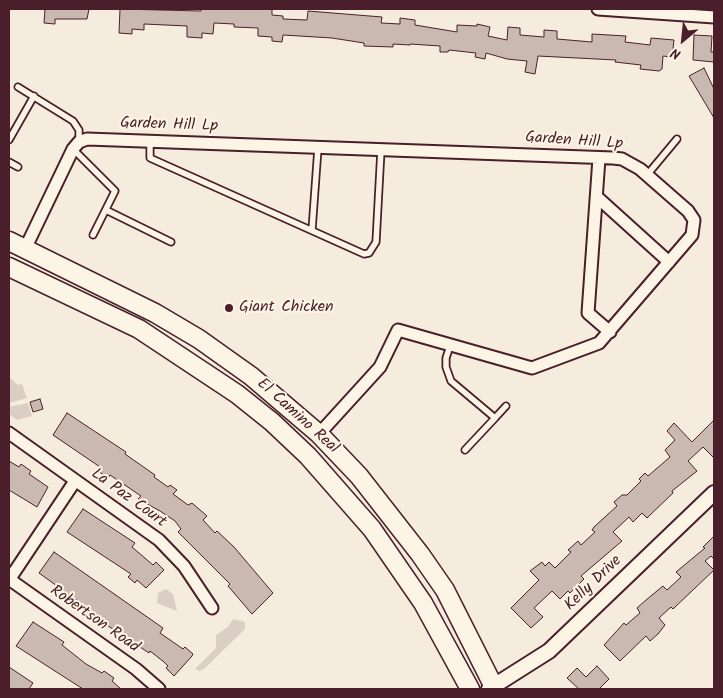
<!DOCTYPE html>
<style>
body{margin:0}
#map{position:relative;width:723px;height:698px;overflow:hidden;background:#f5ecde;font-family:Kalam,sans-serif}
canvas{display:block}
.frame{position:absolute;inset:0;border:10px solid #4a1f2b;pointer-events:none}
.north{position:absolute;left:658px;top:15px;width:50px;height:50px;-webkit-text-stroke:4px #fcf5e5;paint-order:stroke;rotate:208deg;font-size:14px;font-weight:700;line-height:20px;text-align:center;color:#4a1f2b}
.north::after{content:'';display:block;margin:auto;width:18px;height:22px;background:#4a1f2b;clip-path:polygon(50% 0,100% 100%,50% 72%,0 100%)}
</style>
<div id="map">
<canvas width="723" height="698"></canvas>
<div class="frame"></div>
<div class="north">N</div>
</div>
<script>
const c = document.querySelector('canvas').getContext('2d');
c.lineJoin = 'round';
function fillPath(path, color) { c.fillStyle = color; c.fill(path, 'evenodd'); }
const poly = rows => new Path2D(rows.map(r => 'M' + r).join(''));
function strokePath(path, color, width, dash) { c.strokeStyle = color; c.lineWidth = width; c.lineCap = dash ? 'butt' : 'round'; c.setLineDash(dash || []); c.stroke(path); }
function write(font, color, halo, rows, align = 'center') {
  c.font = font + ' Kalam,sans-serif'; c.lineWidth = 4; c.setLineDash([]); c.textBaseline = 'middle'; c.strokeStyle = halo; c.fillStyle = color; for (const [text, x, y, turn = 0] of rows) {
    c.save(); c.translate(x, y); c.rotate((+turn || 0) * Math.PI / 180); c.textAlign = isNaN(turn) ? turn : align; if (halo) c.strokeText(text, 0, 0); c.fillText(text, 0, 0); c.restore();
  }
}
const green = poly([
 [9,377,18,385,22,384,27,398,9,403],
 [28,403,32,416,17,420,9,414,9,407],
 [166,589,173,594,177,611,157,603,158,593],
 [233,619,245,622,245,629,204,669,199,671,195,669,216,648,216,635,228,627]
]);
const building = poly([
 [45,9,89,9,87,19,55,19,55,24,44,23,45,9],
 [120,9,201,11,201,9,272,9,272,15,283,16,283,19,307,20,308,11,382,17,381,23,400,24,400,18,415,20,415,25,457,32,457,25,477,26,477,24,490,27,488,36,507,40,508,27,520,28,520,35,544,37,544,30,557,31,557,39,592,42,592,34,626,36,625,42,650,45,651,38,674,40,672,57,663,56,662,69,659,71,640,69,641,65,615,62,616,60,538,56,535,74,525,72,527,61,507,59,486,53,485,59,475,57,476,53,449,50,448,52,440,52,440,46,410,44,410,45,393,44,393,47,364,46,364,43,332,38,283,35,282,42,272,41,272,37,258,36,258,28,234,27,234,24,214,23,213,34,202,33,202,38,187,37,187,26,144,24,144,30,132,29,132,34,119,33,120,9],
 [694,35,712,36,711,52,714,52,714,62,693,60,694,35],
 [704,68,714,89,714,118,689,76,704,68],
 [40,399,43,409,33,412,30,402,40,399],
 [67,413,126,452,125,454,155,475,154,477,168,487,170,485,177,490,173,494,188,505,192,503,207,516,203,520,215,533,217,531,234,547,273,593,252,614,228,586,230,584,178,532,181,529,175,521,160,511,138,499,141,496,110,475,108,478,98,471,100,467,53,435,67,413],
 [714,420,714,458,703,447,688,461,697,471,672,491,673,493,647,518,642,513,633,522,629,517,613,532,622,541,581,576,584,579,570,593,568,591,560,599,552,591,534,608,543,617,531,628,511,608,539,580,530,571,542,562,545,566,549,562,555,568,571,552,568,550,578,541,581,545,595,532,592,530,594,527,617,506,614,502,622,495,627,495,641,481,639,479,645,473,648,476,670,457,665,450,675,440,667,431,674,423,692,442,714,420],
 [9,461,19,467,21,464,31,471,29,474,48,487,37,507,9,490,9,461],
 [83,509,135,543,132,547,153,565,156,562,164,570,146,588,137,580,135,583,128,577,131,574,67,532,83,509],
 [714,536,714,559,711,556,705,561,714,570,673,609,671,607,659,618,665,625,658,634,650,641,646,636,620,661,604,645,624,623,626,625,640,613,637,608,646,600,663,586,667,590,681,577,676,572,705,548,703,547,714,536],
 [54,552,163,628,160,633,183,649,185,647,193,654,192,656,174,676,166,668,168,666,164,662,150,651,149,653,84,610,86,607,39,573,54,552],
 [33,622,64,642,62,645,86,664,102,673,104,671,114,678,112,681,121,689,83,689,16,646,33,622],
 [597,666,609,679,599,689,579,689,567,678,577,668,586,677,597,666],
 [9,667,33,683,29,689,9,689,9,667]
]);
const service = poly([
 [18,87,73,121,79,130,79,142],
 [9,140,34,96],
 [150,141,150,158,364,254,369,253,376,242,381,150],
 [73,149,115,191,93,235],
 [9,162,18,167],
 [647,175,677,139],
 [106,210,171,242],
 [312,230,318,148],
 [450,346,446,358,446,367,451,381,495,418,465,450],
 [495,418,506,406]
]);
const minor = poly([
 [598,9,714,17],
 [599,158,588,313,610,332],
 [597,197,669,262],
 [25,249,73,149,79,142,87,139,613,158,622,159,640,169,688,211,694,220,692,235,599,343,532,368,398,330,380,367,319,434],
 [9,433,159,540,184,566,212,608],
 [9,579,136,669,159,689],
 [9,580,75,481]
]);
const tertiary = poly([
 [489,689,549,651,714,493]
]);
const primary = poly([
 [9,241,155,313,199,339,251,376,319,434,359,476,420,554,445,590,495,689],
 [9,267,139,329,237,394,272,422,308,456,372,529,423,603,470,689]
]);
const markers = [
 [229,308,5,"#4a1f2b"]
];
const streetNames = [
 ["Garden Hill Lp",169,126,2],
 ["Garden Hill Lp",574,142,4],
 ["El Camino Real",297,417,42],
 ["La Paz Court",128,499,36],
 ["Kelly Drive",594,584,-44],
 ["Robertson Road",94,620,35]
];
const poiNames = [
 ["Giant Chicken",239,308]
];
fillPath(green, '#dbcec4');
fillPath(building, '#cab9b1');
strokePath(building, '#4a1f2b', 1);
strokePath(service, '#4a1f2b', 9);
strokePath(minor, '#4a1f2b', 15);
strokePath(tertiary, '#4a1f2b', 18);
strokePath(primary, '#4a1f2b', 21);
strokePath(service, '#fcf5e5', 5.5);
strokePath(minor, '#fcf5e5', 11);
strokePath(tertiary, '#fcf5e5', 14);
strokePath(primary, '#fcf5e5', 18);
for (const [x, y, r, color] of markers) { const dot = new Path2D(); dot.arc(x, y, r, 0, 2 * Math.PI); c.fillStyle = color; c.fill(dot); strokePath(dot, '#fcf5e5', 2); }
write('16px', '#4a1f2b', '#fcf5e5', streetNames);
write('16px', '#4a1f2b', '#fcf5e5', poiNames, 'left');
</script>
